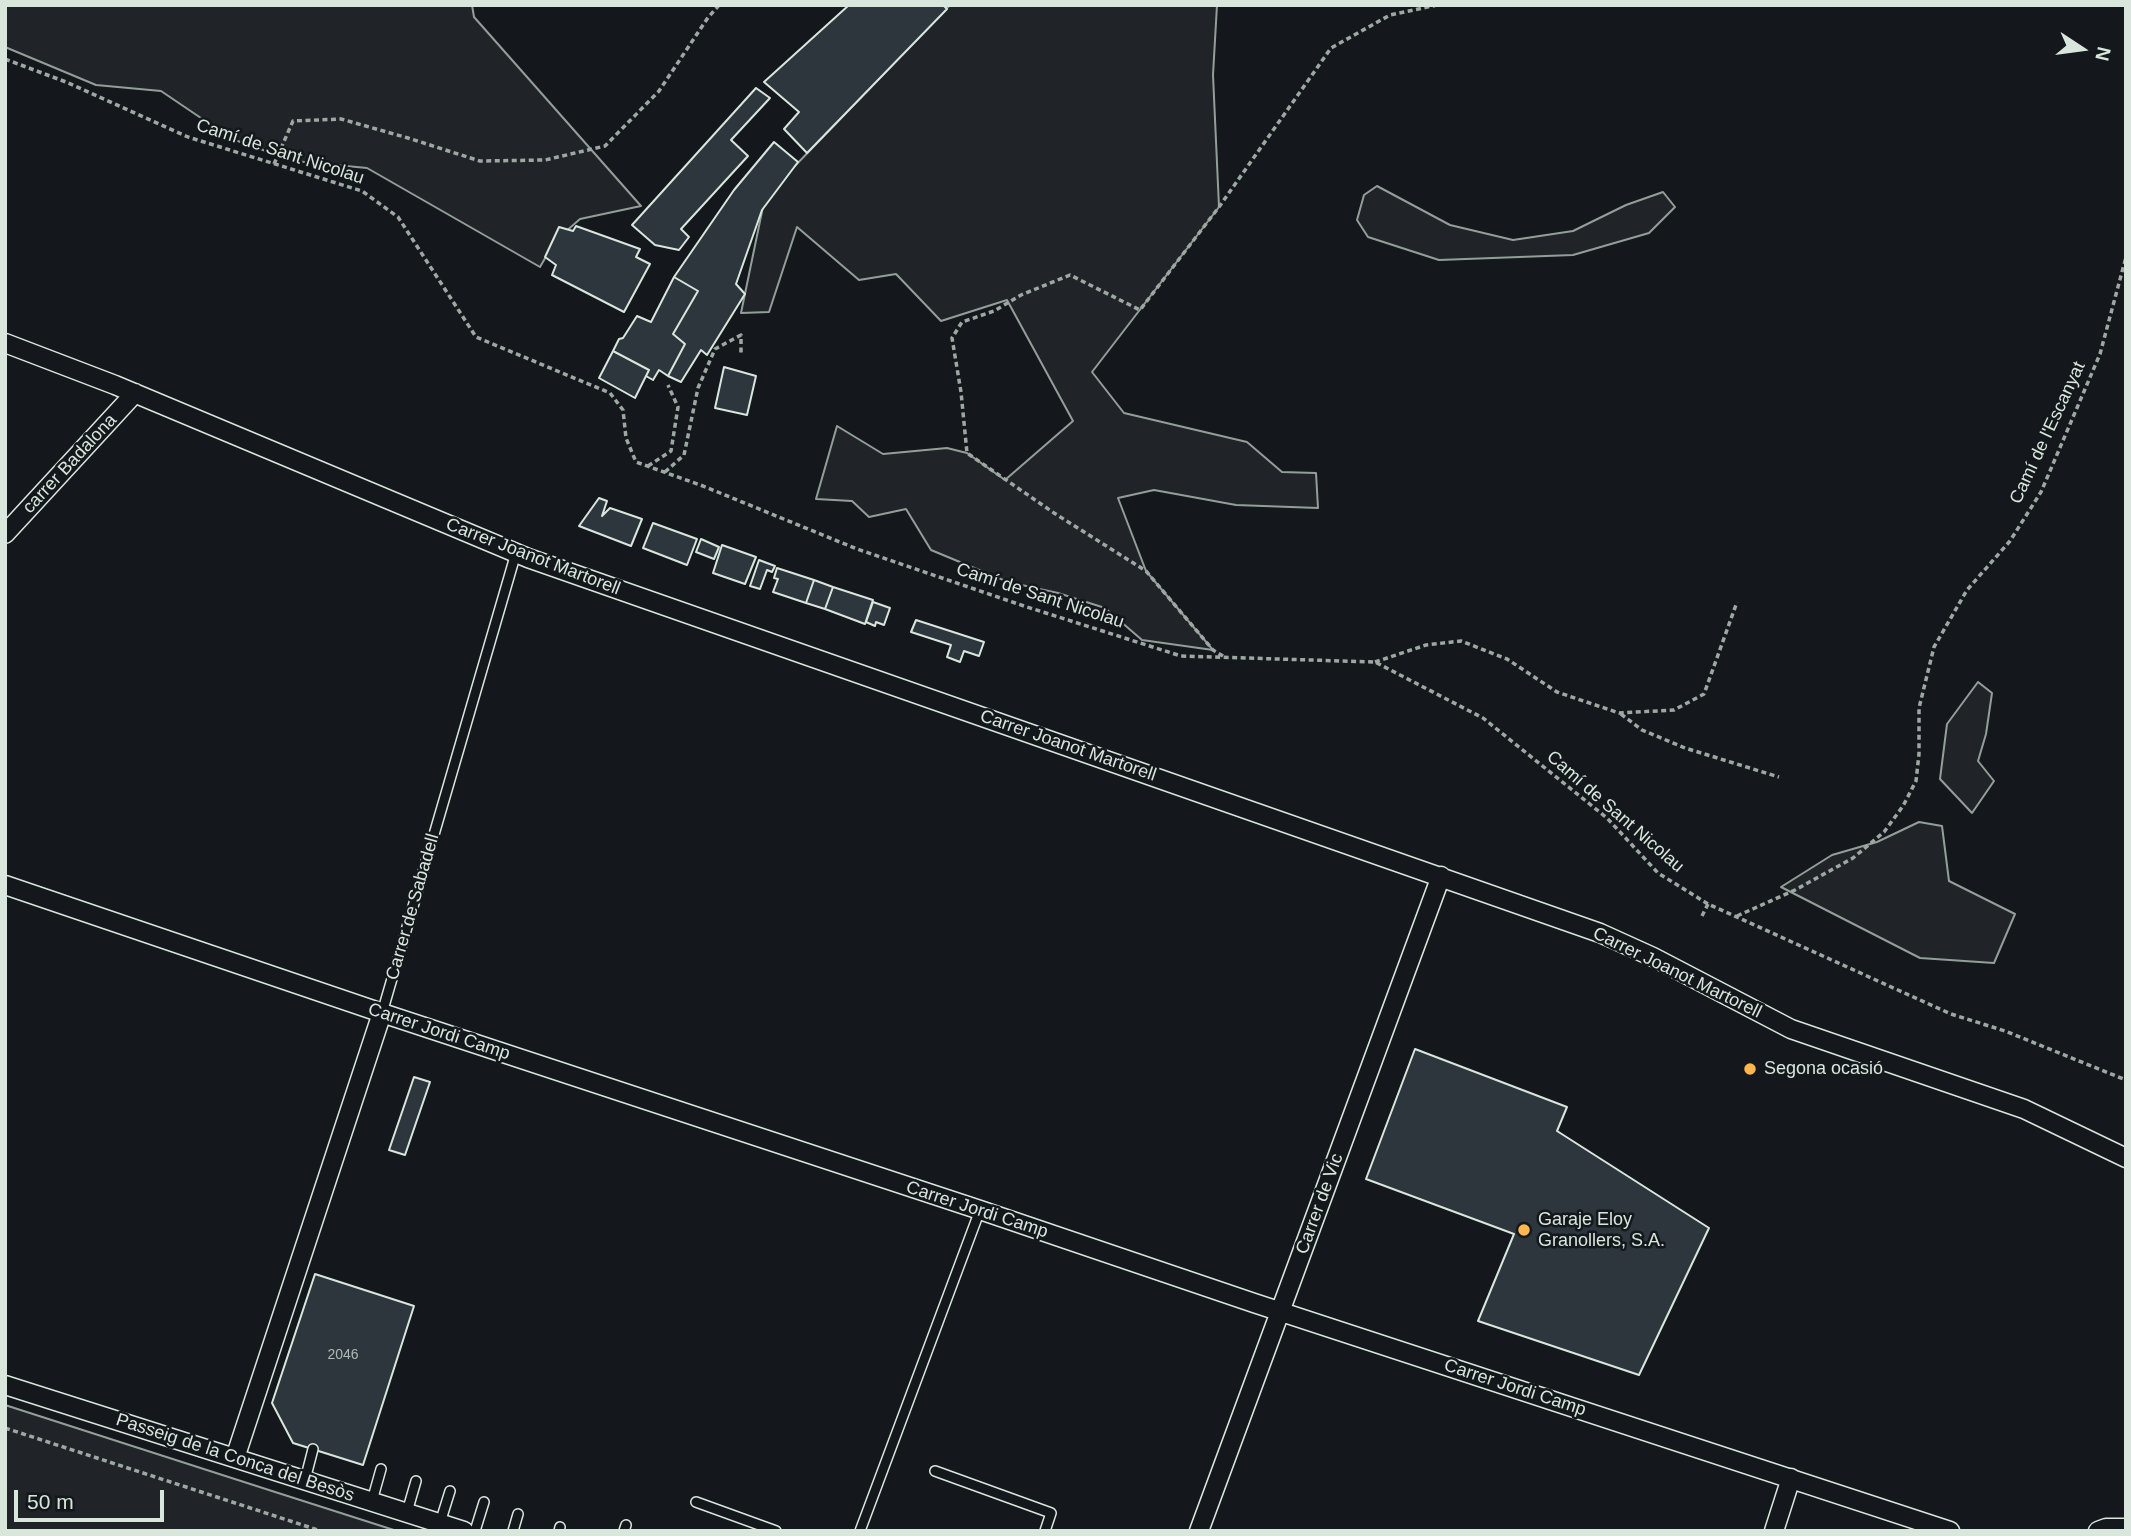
<!DOCTYPE html>
<meta charset="utf-8">
<style>
body{margin:0}
#map{position:relative;width:2131px;height:1536px;overflow:hidden;background:#14181c;font-family:Helvetica,sans-serif}
canvas{display:block}
.frame{position:absolute;inset:0;border:7px solid #d8e6dc;pointer-events:none}
.north{position:absolute;left:2047px;top:14px;width:70px;height:70px;-webkit-text-stroke:5px #14181c;paint-order:stroke;rotate:103deg;font-size:19px;font-weight:700;line-height:28px;text-align:center;color:#d8e6dc}
.north::after{content:'';display:block;margin:auto;width:24px;height:32px;background:#d8e6dc;clip-path:polygon(50% 0,100% 100%,50% 72%,0 100%)}
.scale{position:absolute;left:14px;top:1490px;width:150px;height:32px;box-sizing:border-box;border:4px solid #d8e6dc;border-top:0;padding-left:9px;font-size:21px;line-height:24px;white-space:nowrap;color:#d8e6dc;-webkit-text-stroke:5px #14181c;paint-order:stroke}
</style>
<div id="map">
<canvas width="2131" height="1536"></canvas>
<div class="frame"></div>
<div class="north">N</div>
<div class="scale">50 m</div>
</div>
<script>
const c = document.querySelector('canvas').getContext('2d');
c.lineJoin = 'round';
function fillPath(path, color) { c.fillStyle = color; c.fill(path, 'evenodd'); }
const poly = rows => new Path2D(rows.map(r => 'M' + r).join(''));
function strokePath(path, color, width, dash) { c.strokeStyle = color; c.lineWidth = width; c.lineCap = dash ? 'butt' : 'round'; c.setLineDash(dash || []); c.stroke(path); }
function write(font, color, halo, rows, align = 'center') {
  c.font = font + ' Helvetica,sans-serif'; c.lineWidth = 5; c.setLineDash([]); c.textBaseline = 'middle'; c.strokeStyle = halo; c.fillStyle = color; for (const [text, x, y, turn = 0] of rows) {
    c.save(); c.translate(x, y); c.rotate((+turn || 0) * Math.PI / 180); c.textAlign = isNaN(turn) ? turn : align; if (halo) c.strokeText(text, 0, 0); c.fillText(text, 0, 0); c.restore();
  }
}
const green = poly([
 [5,5,472,5,474,17,641,206,580,219,555,241,540,267,367,168,294,161,232,139,161,91,96,85,5,47,5,5],
 [950,5,1217,5,1213,75,1219,207,1092,372,1124,413,1247,442,1282,472,1316,473,1318,508,1236,505,1154,490,1118,498,1146,571,1213,650,1142,640,1105,608,1058,593,1008,582,931,550,906,509,869,517,852,501,816,499,837,426,883,454,947,448,967,453,1005,480,1073,421,1007,300,941,321,896,274,859,280,797,227,769,312,741,313,765,197,950,5],
 [1377,186,1450,225,1513,240,1573,231,1626,205,1663,192,1675,207,1649,233,1573,255,1439,260,1368,237,1357,220,1364,195,1377,186],
 [1978,682,1992,693,1986,734,1978,761,1994,781,1972,813,1940,779,1947,724,1978,682],
 [1919,822,1942,826,1949,881,2015,914,1994,963,1920,958,1781,887,1832,855,1877,842,1919,822],
 [5,1405,272,1491,397,1531,5,1531,5,1405]
]);
const building = poly([
 [849,5,943,5,947,9,807,153,784,129,799,112,764,82,849,5],
 [756,88,770,98,731,140,748,156,681,229,689,237,679,250,655,245,632,225,756,88],
 [774,142,798,162,762,210,736,284,745,294,707,355,701,350,681,382,668,376,685,344,673,334,698,291,674,277,734,190,774,142],
 [576,226,640,249,636,257,650,264,624,312,552,275,556,265,545,257,559,227,573,231,576,226],
 [674,277,698,291,673,334,685,344,668,376,659,370,653,380,646,376,649,370,613,351,619,339,623,338,637,316,651,322,674,277],
 [613,351,649,370,635,398,599,378,613,351],
 [724,367,756,376,747,415,715,408,724,367],
 [599,498,607,501,602,516,610,508,642,519,631,546,579,526,599,498],
 [653,523,697,539,687,565,643,548,653,523],
 [701,539,719,547,714,559,696,552,701,539],
 [722,545,756,557,745,584,713,573,722,545],
 [759,560,775,566,772,572,767,570,760,589,750,586,759,560],
 [777,568,814,580,806,603,773,592,778,579,774,578,777,568],
 [814,580,833,587,825,609,806,603,814,580],
 [833,587,873,600,865,624,825,609,833,587],
 [873,602,890,608,884,625,876,622,875,626,866,622,873,602],
 [916,620,984,642,979,656,964,651,960,662,947,657,951,645,911,632,916,620],
 [1415,1049,1567,1107,1557,1131,1709,1228,1639,1375,1478,1321,1514,1234,1366,1179,1415,1049],
 [414,1077,430,1082,405,1155,389,1150,414,1077],
 [315,1274,414,1306,363,1465,293,1443,272,1403,315,1274]
]);
const path = poly([
 [5,59,66,82,188,137,362,191,398,217,476,337,610,393,623,410,626,438,636,462,703,486,857,549,1024,606,1181,656,1375,662,1483,718,1607,818,1658,873,1708,904,1951,1014,2005,1031,2126,1080],
 [274,164,293,121,341,119,408,138,480,161,545,160,605,146,659,91,707,19,719,5],
 [648,466,671,451,678,407,668,385],
 [665,472,684,455,698,388,715,349,741,335,741,356],
 [1223,656,1213,650,1146,571,1054,513,967,453,961,392,952,338,962,322,994,311,1021,295,1070,275,1140,310,1219,207,1331,48,1390,15,1437,5],
 [1375,662,1426,645,1461,641,1507,659,1557,692,1619,713,1674,710,1704,694,1737,602],
 [1621,714,1642,730,1685,748,1779,777],
 [1702,916,1708,904],
 [1737,916,1795,890,1853,858,1884,832,1903,806,1916,781,1919,754,1919,708,1934,647,1967,590,2010,541,2041,492,2100,354,2126,257],
 [5,1428,321,1531]
]);
const service = poly([
 [382,1013,516,553],
 [935,1471,1051,1513,1045,1531],
 [305,1480,313,1449],
 [372,1501,381,1469],
 [696,1502,776,1531],
 [407,1512,416,1481],
 [440,1523,450,1491],
 [475,1531,484,1502],
 [513,1531,518,1514],
 [559,1531,560,1527],
 [624,1531,626,1525],
 [860,1531,980,1210]
]);
const minor = poly([
 [5,343,115,385,528,558,1600,933,1653,957,1791,1029,2024,1109,2126,1158],
 [5,534,135,393],
 [5,885,382,1013,980,1210,1254,1303,1950,1531],
 [5,1385,464,1531],
 [235,1458,382,1013],
 [1199,1531,1441,876],
 [1774,1531,1791,1478],
 [2098,1531,2106,1528,2126,1528]
]);
const markers = [
 [1750,1069,7,"#ffb74d"],
 [1524,1230,7,"#ffb74d"]
];
const numberNames = [
 ["2046",343,1355]
];
const streetNames = [
 ["Camí de Sant Nicolau",280,152,18],
 ["Camí de l'Escanyat",2048,433,-65],
 ["carrer Badalona",70,464,-47],
 ["Carrer Joanot Martorell",533,557,21],
 ["Camí de Sant Nicolau",1040,596,18],
 ["Carrer Joanot Martorell",1068,746,19],
 ["Camí de Sant Nicolau",1615,812,41],
 ["Carrer de Sabadell",413,907,-74],
 ["Carrer Joanot Martorell",1677,973,26],
 ["Carrer Jordi Camp",439,1032,18],
 ["Carrer de Vic",1320,1204,-70],
 ["Carrer Jordi Camp",977,1210,18],
 ["Carrer Jordi Camp",1515,1388,18],
 ["Passeig de la Conca del Besòs",235,1458,18]
];
const poiNames = [
 ["Segona ocasió",1764,1069],
 ["Garaje Eloy",1538,1220],
 ["Granollers, S.A.",1538,1241]
];
fillPath(green, '#202428');
strokePath(green, '#939e99', 2);
fillPath(building, '#2c363c');
strokePath(building, '#d8e6dc', 2);
strokePath(service, '#d8e6dc', 12);
strokePath(minor, '#d8e6dc', 21);
strokePath(path, '#9da8a2', 3.5, [5, 3.5]);
strokePath(service, '#14181c', 9);
strokePath(minor, '#14181c', 18);
for (const [x, y, r, color] of markers) { const dot = new Path2D(); dot.arc(x, y, r, 0, 2 * Math.PI); c.fillStyle = color; c.fill(dot); strokePath(dot, '#14181c', 2.5); }
write('14px', '#adbab4', null, numberNames);
write('18px', '#d8e6dc', '#14181c', streetNames);
write('18px', '#d8e6dc', '#14181c', poiNames, 'left');
</script>
